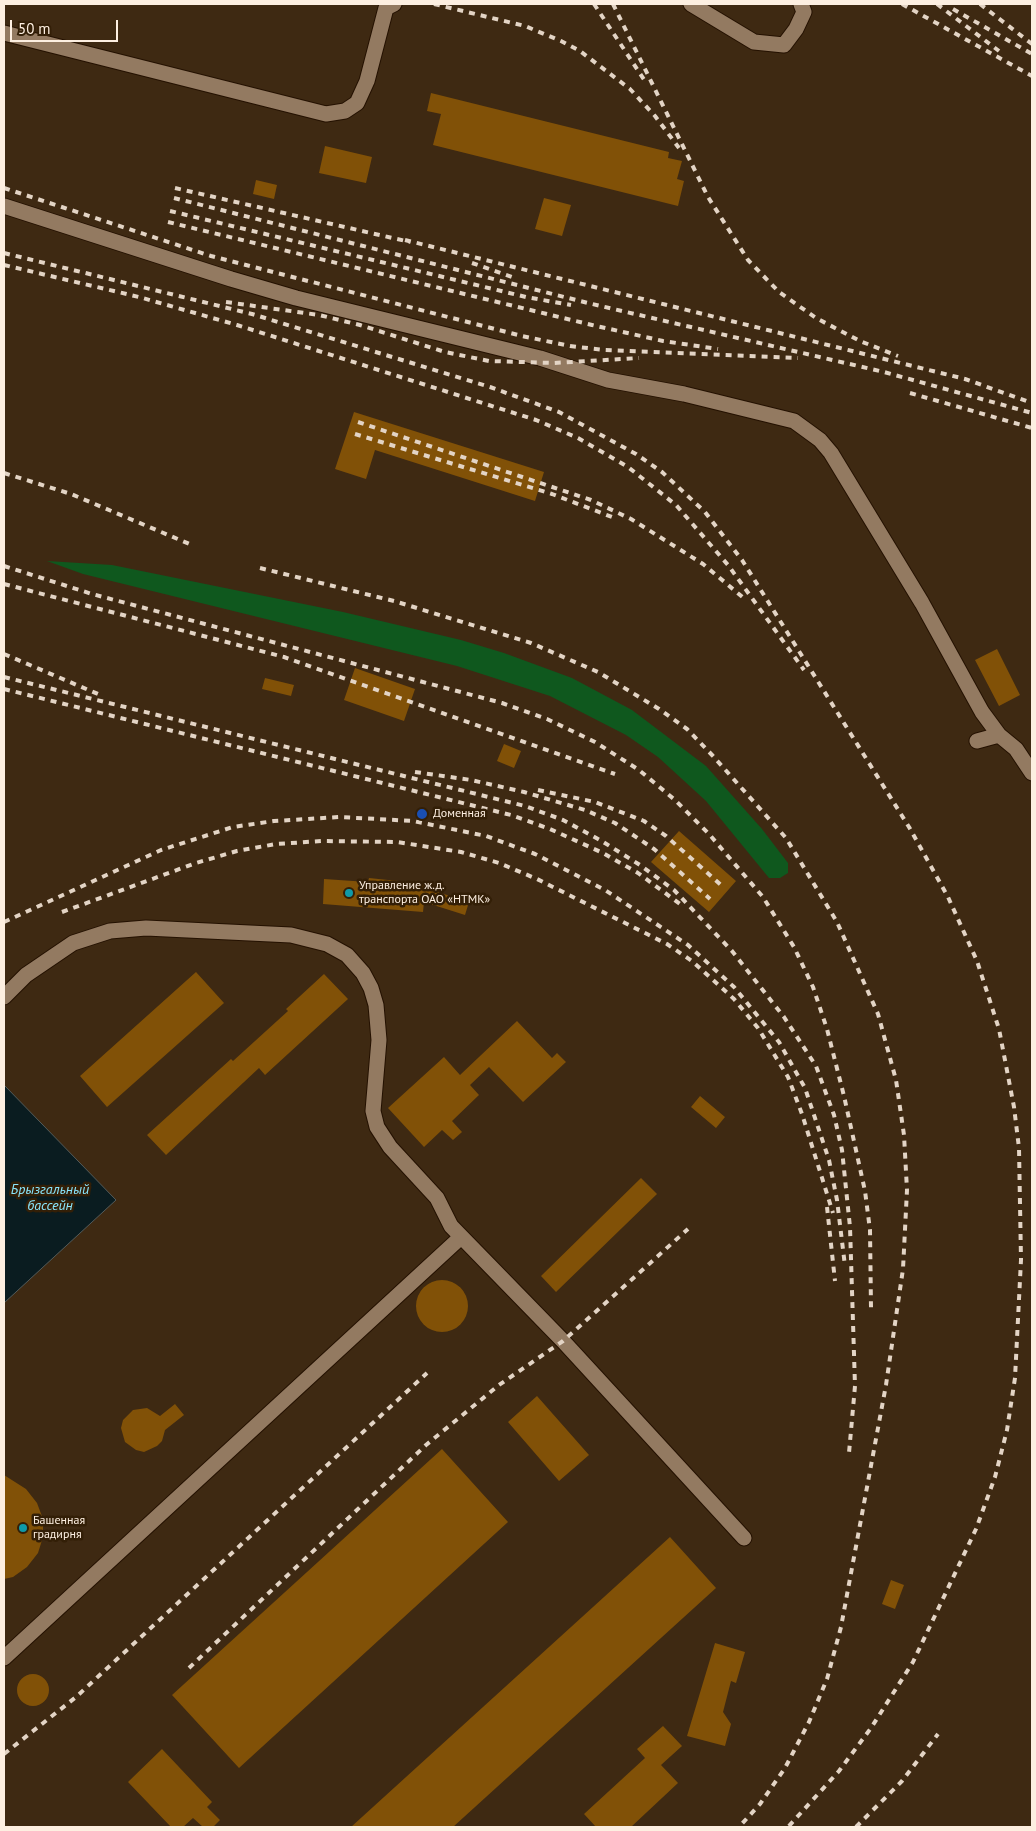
<!DOCTYPE html>
<meta charset="utf-8">
<style>
body{margin:0}
#map{position:relative;width:1036px;height:1831px;overflow:hidden;background:#3e2912;font-family:"PT Sans",sans-serif}
canvas{display:block}
.frame{position:absolute;inset:0;border:5px solid #fdefe1;pointer-events:none}
.scale{position:absolute;left:10px;top:20px;width:108px;height:22px;box-sizing:border-box;border:2px solid #fdefe1;border-top:0;padding-left:6px;font-size:15px;line-height:18px;white-space:nowrap;color:#fdefe1;-webkit-text-stroke:4px #331f07;paint-order:stroke}
</style>
<div id="map">
<canvas width="1036" height="1831"></canvas>
<div class="frame"></div>
<div class="scale">50 m</div>
</div>
<script>
const c = document.querySelector('canvas').getContext('2d');
c.lineJoin = 'round';
function fillPath(path, color) { c.fillStyle = color; c.fill(path, 'evenodd'); }
const poly = rows => new Path2D(rows.map(r => 'M' + r).join(''));
function strokePath(path, color, width, dash) { c.strokeStyle = color; c.lineWidth = width; c.lineCap = dash ? 'butt' : 'round'; c.setLineDash(dash || []); c.stroke(path); }
function write(font, color, halo, rows, align = 'center') {
  c.font = font + ' "PT Sans",sans-serif'; c.lineWidth = 5; c.setLineDash([]); c.textBaseline = 'middle'; c.strokeStyle = halo; c.fillStyle = color; for (const [text, x, y, turn = 0] of rows) {
    c.save(); c.translate(x, y); c.rotate((+turn || 0) * Math.PI / 180); c.textAlign = isNaN(turn) ? turn : align; if (halo) c.strokeText(text, 0, 0); c.fillText(text, 0, 0); c.restore();
  }
}
const green = poly([
 [47,561,112,565,343,612,461,640,504,653,572,678,632,710,706,766,762,829,788,863,788,873,780,878,769,878,706,801,658,757,626,735,550,696,457,666,83,574]
]);
const water = poly([
 [4,1085,116,1200,4,1303,4,1085]
]);
const building = poly([
 [431,93,669,152,668,158,682,161,677,179,684,181,678,206,433,145,441,114,427,111],
 [325,146,372,157,366,183,319,173],
 [256,180,277,185,274,199,253,194],
 [544,198,571,205,562,236,535,229],
 [354,412,544,472,535,501,375,450,366,479,335,469],
 [997,649,1020,695,999,706,975,660],
 [355,668,415,689,404,721,344,700],
 [265,678,294,685,291,696,262,689],
 [504,744,521,751,514,768,497,761],
 [679,831,736,881,709,912,651,862],
 [369,878,426,884,425,888,469,902,465,915,424,902,423,912,323,904,324,879,368,882],
 [196,972,224,1003,107,1107,80,1076],
 [324,974,348,999,265,1075,259,1068,166,1155,147,1135,231,1059,233,1061,288,1011,286,1009],
 [517,1021,552,1058,557,1053,566,1062,523,1102,489,1067,470,1085,479,1095,452,1121,462,1132,453,1140,442,1130,424,1147,388,1108,444,1057,460,1075],
 [700,1096,725,1117,716,1128,691,1107],
 [641,1178,657,1194,556,1292,541,1276],
 '416 1306a26 26 0 1 1 52 0a26 26 0 1 1-52 0Z',
 [537,1396,589,1455,559,1481,508,1422],
 [175,1404,184,1415,165,1430,162,1441,157,1446,144,1452,136,1450,125,1442,121,1428,123,1420,133,1410,147,1408,160,1416],
 [442,1449,508,1522,239,1768,172,1695],
 [4,1475,26,1489,37,1503,43,1519,43,1537,38,1553,27,1567,13,1577,4,1579],
 [670,1537,716,1588,453,1827,351,1827],
 [891,1580,904,1585,895,1609,882,1604],
 [715,1643,745,1652,736,1683,731,1681,723,1712,731,1724,725,1746,687,1736],
 '17 1690a16 16 0 1 1 32 0a16 16 0 1 1-32 0Z',
 [663,1726,682,1746,661,1765,678,1783,631,1827,596,1827,584,1814,645,1758,637,1749],
 [162,1749,212,1802,207,1807,220,1820,213,1827,203,1827,193,1818,183,1827,171,1827,128,1782]
]);
const minor = poly([
 [691,4,754,42,784,45,796,29,804,12,801,4],
 [4,33,326,114,345,111,357,103,367,81,386,8,394,4],
 [4,206,231,279,296,298,540,358,608,380,684,394,794,421,820,440,831,453,922,603,982,712,999,735,1016,749,1032,773],
 [977,741,999,735],
 [4,997,26,975,73,943,110,931,146,928,291,935,327,944,347,955,363,973,371,988,376,1005,379,1040,373,1111,377,1127,390,1147,437,1198,451,1226,563,1341,744,1538],
 [4,1658,461,1237]
]);
const rail = poly([
 [434,4,525,26,561,41,580,51,630,89,655,116,679,148],
 [594,4,645,81],
 [613,4,708,197,748,260,779,292,816,318,860,341,898,356],
 [902,4,1032,76],
 [937,4,999,51],
 [980,4,1032,44],
 [953,9,1032,54],
 [4,188,211,256,522,336,570,346,604,350,798,358],
 [175,188,410,242],
 [174,198,592,304,884,372,1032,413],
 [170,211,526,297,571,305],
 [168,222,592,325,663,341,718,349],
 [405,240,965,379,1032,403],
 [4,253,252,314,490,387,559,412,636,454,662,472,705,512,742,560,909,827,948,897,977,961,999,1029,1014,1107,1019,1148,1021,1260,1015,1378,1007,1430,995,1477,976,1529,913,1662,871,1728,839,1771,788,1827],
 [472,263,512,277],
 [4,265,139,297,237,325,536,420,578,438,628,467,676,505,728,565,804,670],
 [226,302,319,315,360,325,445,352,489,361,554,363,639,358],
 [910,393,1032,428],
 [358,422,591,500,631,519,703,564,746,600],
 [355,434,552,494,612,517],
 [4,473,71,494,192,545],
 [4,566,92,594,502,703,547,719,595,742,639,770,675,800,709,834,763,897,794,947,813,987,827,1029,844,1096,865,1191,870,1230,871,1308],
 [260,568,394,601,531,643,598,672,659,709,687,729,713,756,786,838,837,922,878,1014,896,1080,904,1135,907,1190,903,1269,886,1385,841,1627,827,1679,809,1722,785,1768,760,1804,739,1827],
 [4,584,284,657,615,774],
 [4,654,98,694],
 [4,677,525,806,563,820,600,840,640,865,674,890,732,951,784,1017,816,1066,834,1115,842,1150,850,1227,855,1386,849,1453],
 [4,689,511,815,550,829,603,853,638,873,680,904],
 [415,772,471,780,524,792,585,810,615,823,654,849,710,899],
 [538,790,595,802,644,821,666,836,722,886],
 [62,912,196,863,237,851,276,844,322,841,397,842,461,852,499,863,537,879,667,944,692,961,734,999,758,1028,788,1077,802,1114,833,1213],
 [4,922,161,850,233,827,274,821,340,817,413,821,486,836,535,854,605,890,688,945,734,987,779,1042,805,1088,829,1160,837,1200,845,1266],
 [827,1207,835,1281],
 [189,1668,426,1445,499,1385,563,1341,688,1229],
 [4,1754,76,1697,427,1373],
 [856,1827,902,1781,938,1734]
]);
const markers = [
 [422,814,6,"#1a4fb4"],
 [349,893,5,"#0f9aa8"],
 [23,1528,5,"#0f9aa8"]
];
const poiNames = [
 ["Доменная",433,814],
 ["Управление ж.д.",359,886],
 ["транспорта ОАО «НТМК»",359,900],
 ["Башенная",33,1521],
 ["градирня",33,1535]
];
const waterNames = [
 ["Брызгальный",50,1190],
 ["бассейн",50,1206]
];
fillPath(green, '#0f581e');
fillPath(water, '#0a1c20');
strokePath(water, '#535b5a', 1);
fillPath(building, '#815107');
strokePath(minor, '#241100', 17);
strokePath(minor, '#937a61', 15);
strokePath(rail, '#e3d4c5', 4, [6, 6]);
for (const [x, y, r, color] of markers) { const dot = new Path2D(); dot.arc(x, y, r, 0, 2 * Math.PI); c.fillStyle = color; c.fill(dot); strokePath(dot, '#331f07', 2); }
write('12px', '#fdefe1', '#331f07', poiNames, 'left');
write('italic 14px', '#89e6fd', '#331f07', waterNames);
</script>
